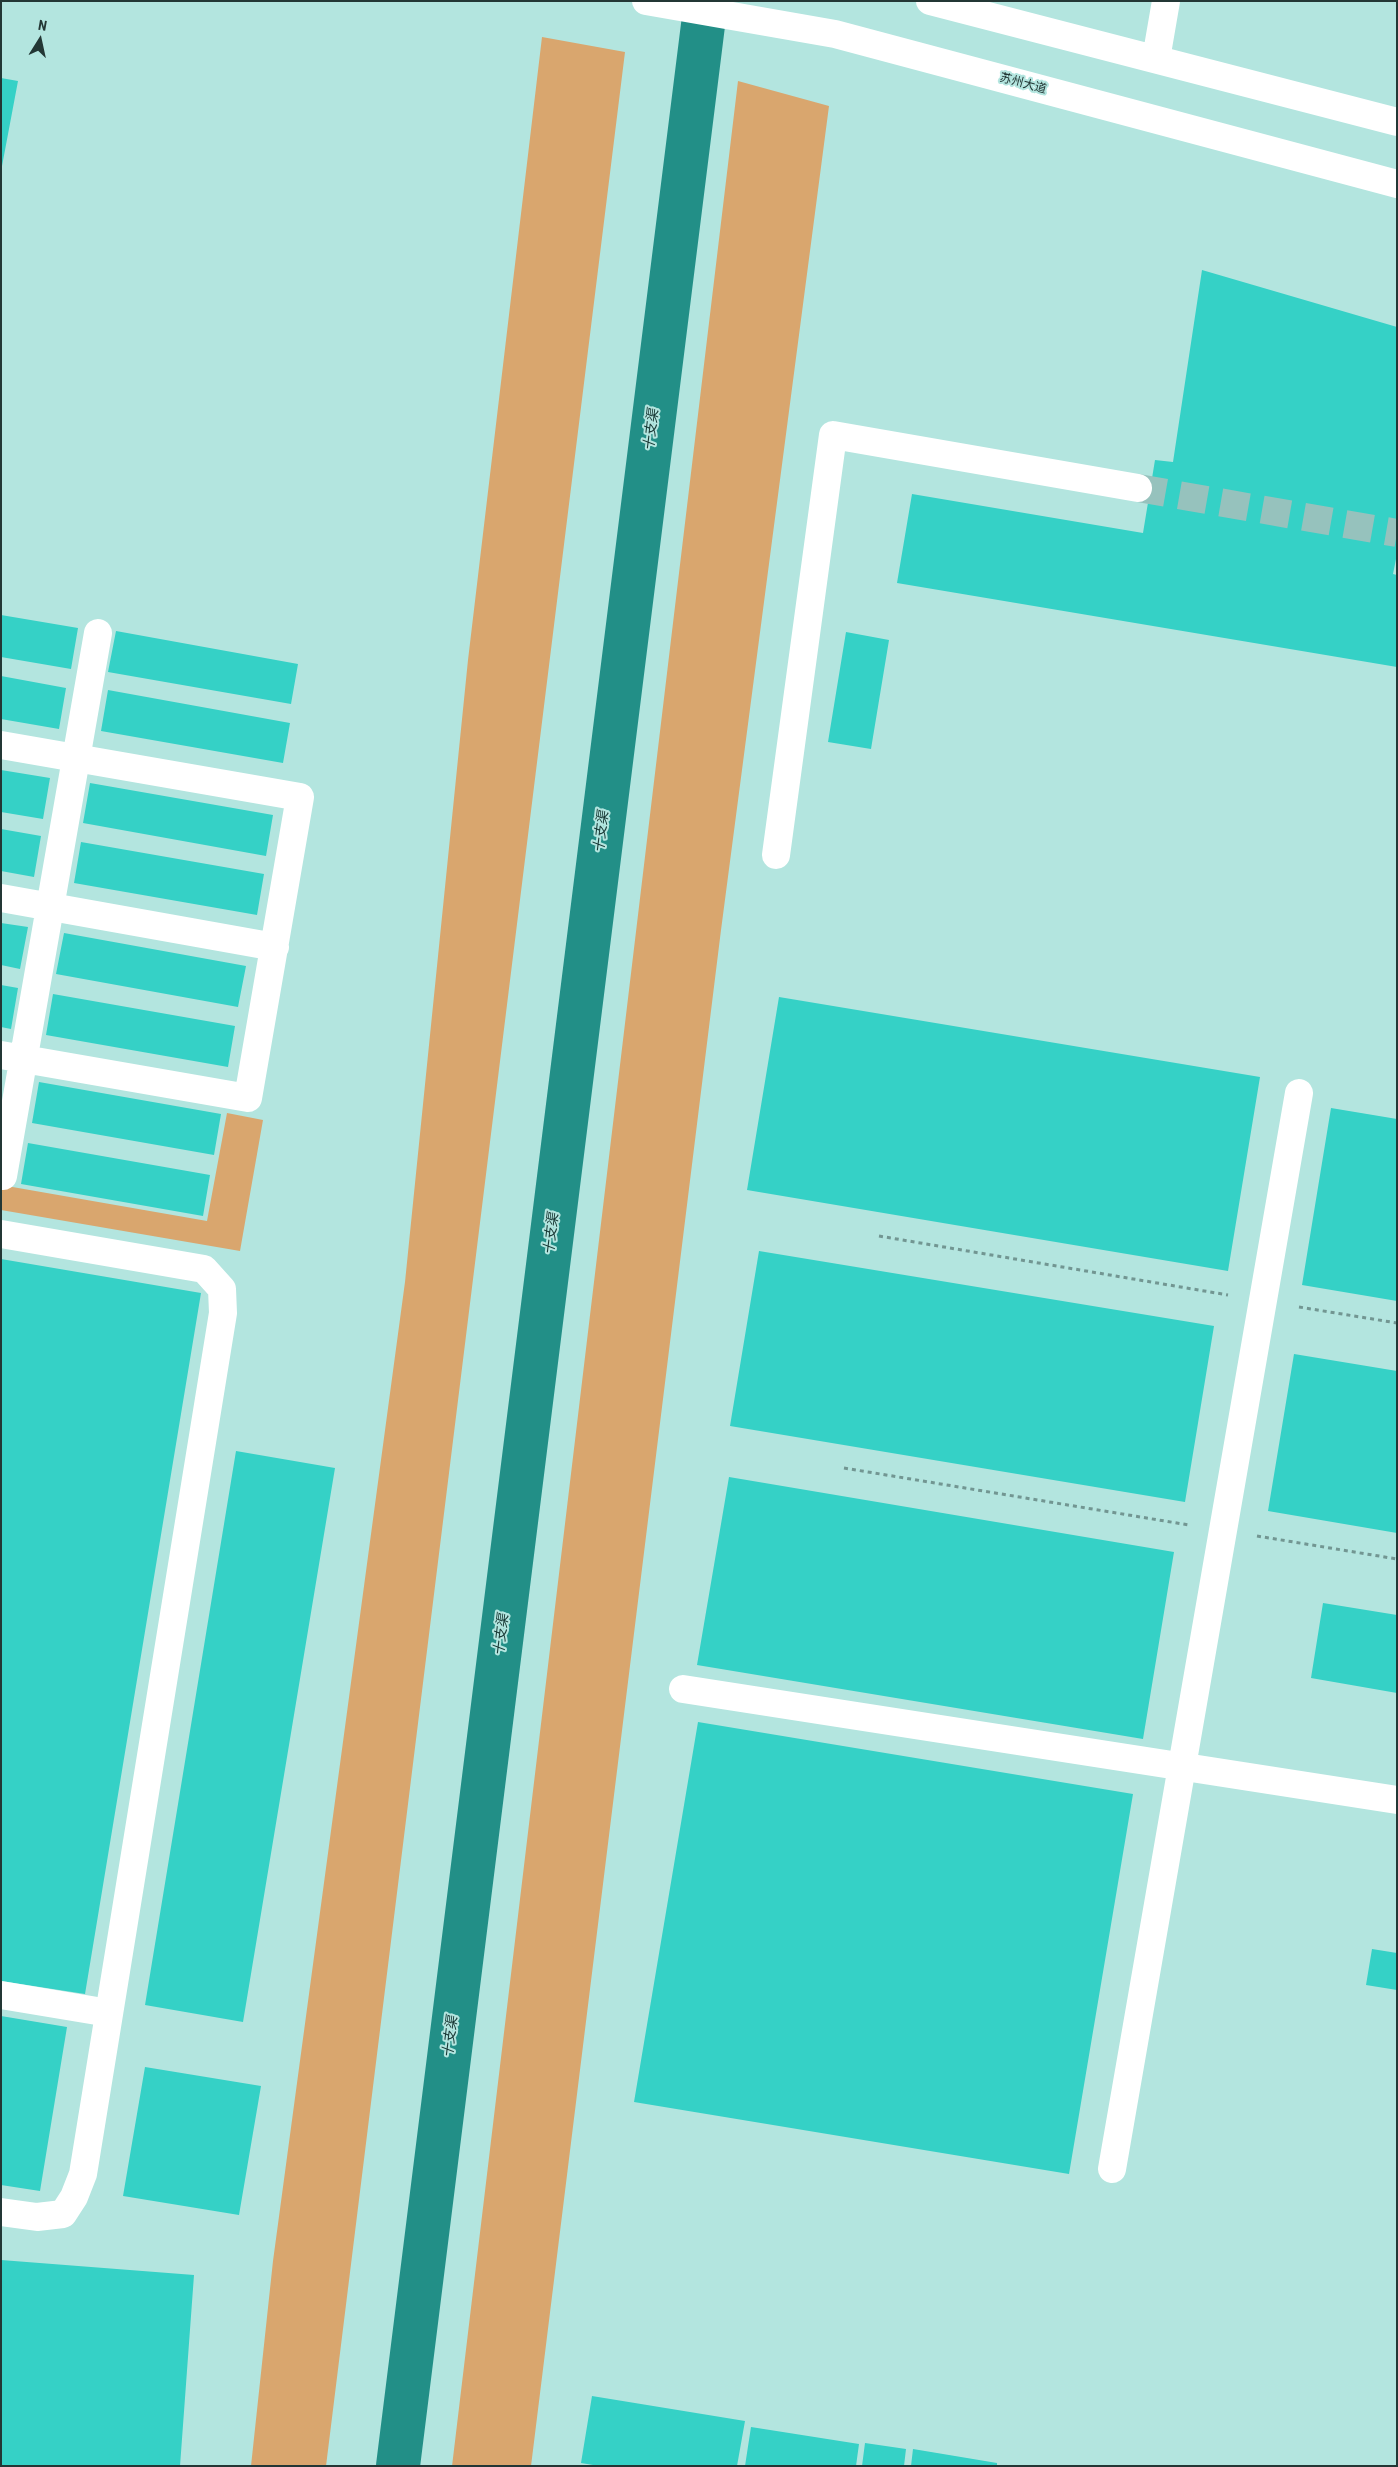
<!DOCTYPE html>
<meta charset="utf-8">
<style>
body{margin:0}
#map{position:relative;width:1398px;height:2467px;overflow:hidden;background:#b3e5df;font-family:"Roboto Condensed",sans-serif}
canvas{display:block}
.frame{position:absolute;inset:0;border:2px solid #233735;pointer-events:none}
.north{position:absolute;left:15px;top:15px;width:50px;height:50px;-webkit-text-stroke:4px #b3e5df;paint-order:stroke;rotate:10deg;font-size:14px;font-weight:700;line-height:20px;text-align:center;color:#233735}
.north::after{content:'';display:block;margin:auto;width:18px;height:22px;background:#233735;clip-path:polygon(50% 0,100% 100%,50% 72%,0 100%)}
</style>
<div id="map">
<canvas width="1398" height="2467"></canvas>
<div class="frame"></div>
<div class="north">N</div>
</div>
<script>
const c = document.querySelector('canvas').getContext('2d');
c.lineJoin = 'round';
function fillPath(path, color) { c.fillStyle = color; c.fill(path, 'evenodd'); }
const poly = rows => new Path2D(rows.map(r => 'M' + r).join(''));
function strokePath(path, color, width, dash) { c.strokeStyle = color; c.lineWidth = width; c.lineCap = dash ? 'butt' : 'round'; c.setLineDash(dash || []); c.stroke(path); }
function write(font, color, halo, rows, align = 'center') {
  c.font = font + ' "Roboto Condensed","Noto Sans SC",sans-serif'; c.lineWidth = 4; c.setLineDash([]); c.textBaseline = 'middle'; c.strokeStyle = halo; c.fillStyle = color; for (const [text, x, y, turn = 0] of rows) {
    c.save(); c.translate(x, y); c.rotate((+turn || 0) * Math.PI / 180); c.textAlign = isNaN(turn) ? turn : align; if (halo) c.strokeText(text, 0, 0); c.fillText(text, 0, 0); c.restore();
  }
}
const green = poly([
 [542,37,625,52,326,2466,251,2466,273,2261,405,1282,468,660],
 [738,81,829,106,721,930,531,2466,452,2466],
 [227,1113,263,1120,240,1251,1,1210,1,1185,207,1221]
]);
const canal = poly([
 [398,2466,706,1]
]);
const building = poly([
 [1,78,18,81,2,166,1,166],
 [1202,270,1397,327,1397,554,1393,574,1397,575,1397,667,897,583,912,494,1143,533,1155,460,1173,462],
 [1,615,78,628,71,669,1,657],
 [116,631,298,664,291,704,108,672],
 [846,632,889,640,871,749,828,742],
 [1,676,66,688,59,729,1,719],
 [108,690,290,723,283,763,101,731],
 [1,770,50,778,43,819,1,812],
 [90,783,273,815,266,856,83,823],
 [1,829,41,836,34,877,1,871],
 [81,842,264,874,257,915,74,883],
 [1,923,28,927,20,969,1,965],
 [64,933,246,966,238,1007,56,974],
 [1,985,18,988,11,1029,1,1027],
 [53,994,235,1026,228,1067,46,1035],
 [779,997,1260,1077,1228,1271,747,1190],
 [39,1082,221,1114,214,1155,32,1123],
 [1331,1108,1397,1119,1397,1301,1302,1285],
 [28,1143,210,1175,203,1216,21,1184],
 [759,1251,1214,1326,1185,1502,730,1426],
 [1,1259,201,1293,85,1994,1,1981],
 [1294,1354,1397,1371,1397,1533,1268,1511],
 [236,1451,335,1468,243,2022,145,2005],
 [729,1477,1174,1552,1143,1739,697,1665],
 [1323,1603,1397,1615,1397,1693,1311,1678],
 [698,1722,1133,1794,1069,2174,634,2102],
 [1372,1949,1397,1953,1397,1990,1366,1985],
 [1,2016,67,2027,40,2191,1,2185],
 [145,2067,261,2086,239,2215,123,2196],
 [1,2260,194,2275,180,2466,1,2466],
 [592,2396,745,2421,737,2466,599,2466,581,2463],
 [751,2427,859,2444,856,2466,745,2466],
 [865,2443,906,2449,904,2466,862,2466],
 [913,2449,997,2463,997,2466,911,2466]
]);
const minorTunnel = poly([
 [1138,488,1397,533]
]);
const path = poly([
 [879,1236,1228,1295],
 [1299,1307,1397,1323],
 [844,1468,1189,1525],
 [1257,1536,1397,1559]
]);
const minor = poly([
 [646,1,835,34,1397,184],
 [930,1,1397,122],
 [1156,59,1166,1],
 [1,745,300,797,248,1098,1,1055],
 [776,855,833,435,1138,488],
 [1,898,275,947],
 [3,1176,98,633],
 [1,1234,204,1269,222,1289,223,1313,83,2174,74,2197,63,2214,37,2217,1,2212],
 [683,1689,1397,1800],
 [1,1995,109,2013],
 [1112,2169,1299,1093]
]);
const streetNames = [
 ["苏州大道",1023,84,15]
];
const waterNames = [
 ["十支渠",652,430,-83],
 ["十支渠",602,832,-83],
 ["十支渠",552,1234,-83],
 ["十支渠",502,1635,-83],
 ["十支渠",451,2037,-83]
];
fillPath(green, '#d9a66e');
strokePath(canal, '#228f87', 44);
fillPath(building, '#35d1c6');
strokePath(minorTunnel, '#96c2bd', 28, [28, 14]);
strokePath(path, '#729692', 3, [4, 4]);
strokePath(minor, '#fff', 28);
write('12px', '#233735', '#b3e5df', streetNames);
write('italic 14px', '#163532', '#b3e5df', waterNames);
</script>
